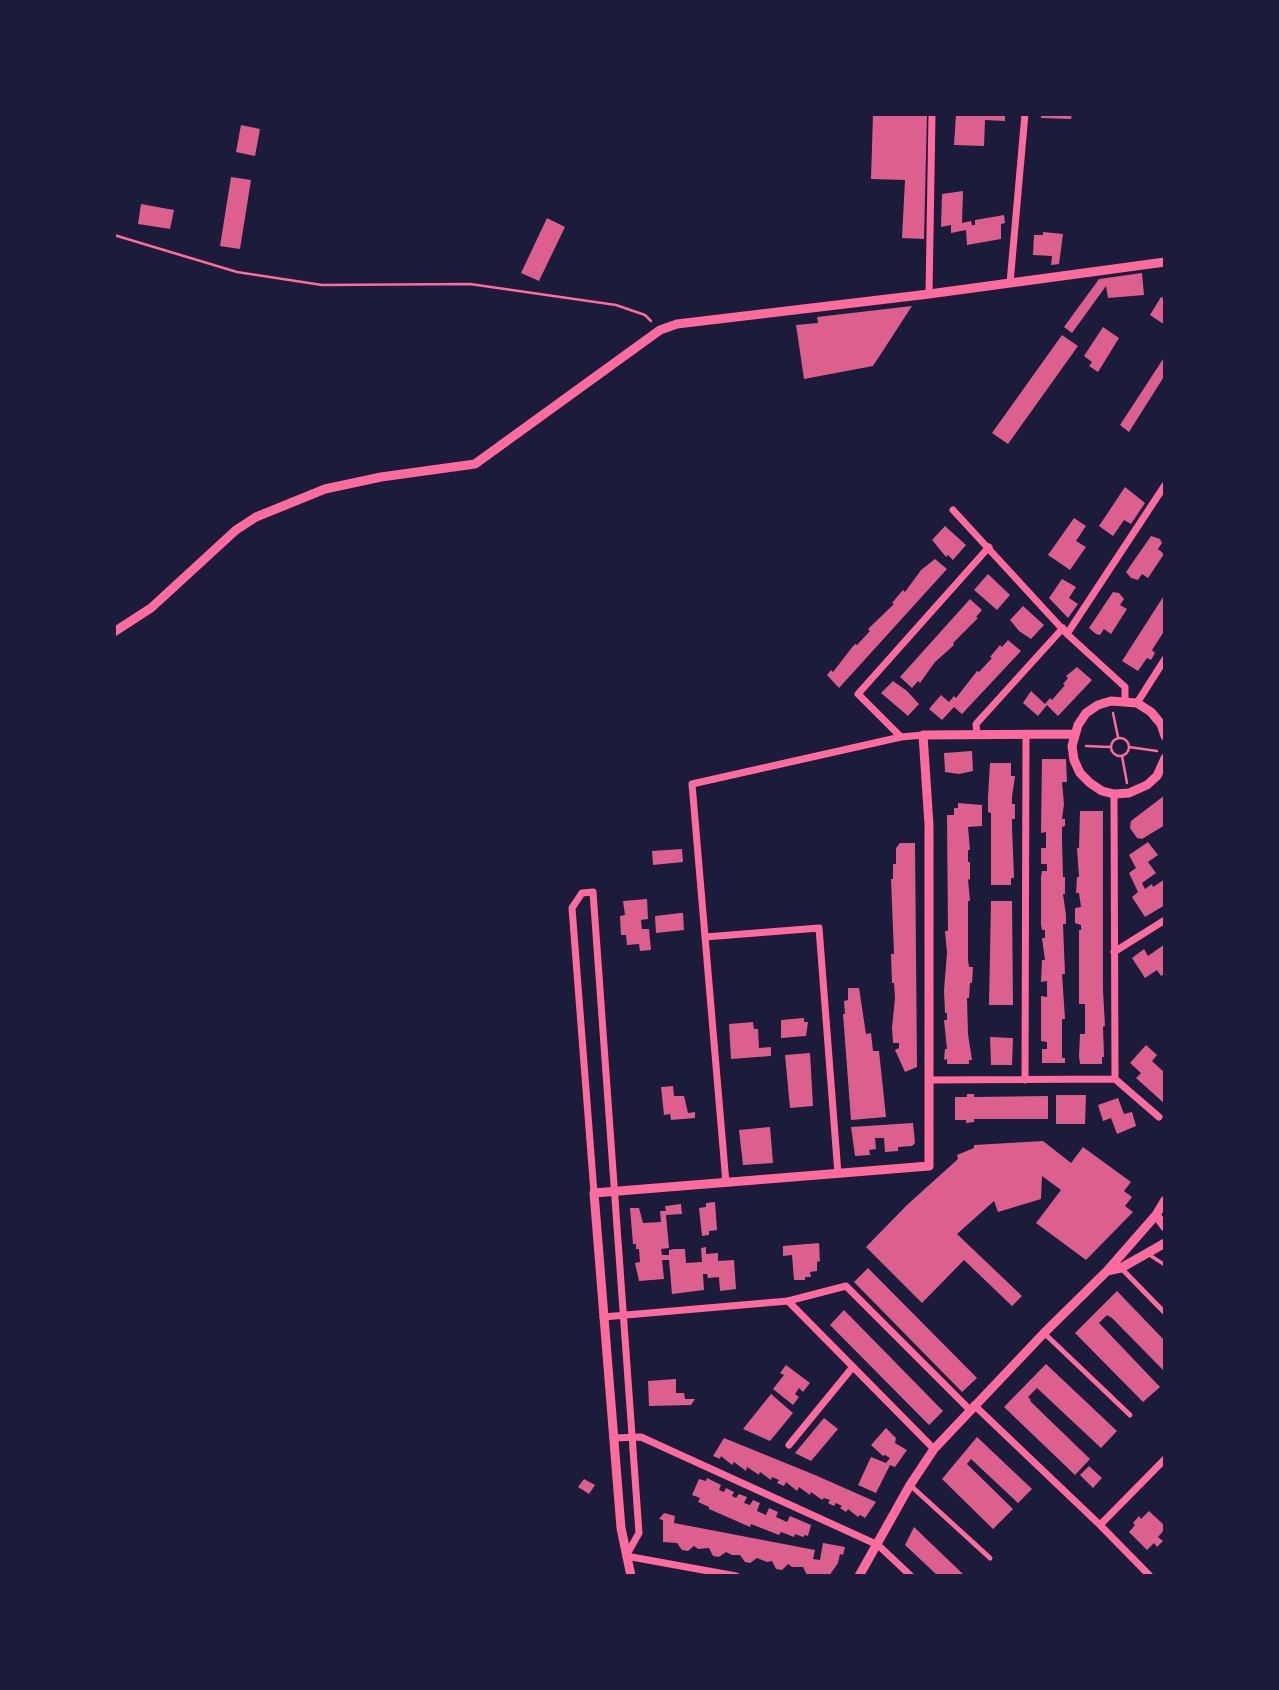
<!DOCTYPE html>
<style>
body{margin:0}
#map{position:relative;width:1279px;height:1690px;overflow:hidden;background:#1b1b3a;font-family:"Open Sans",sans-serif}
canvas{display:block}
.frame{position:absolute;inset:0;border:116px solid #1b1b3a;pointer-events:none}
</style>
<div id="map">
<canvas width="1279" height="1690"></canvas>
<div class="frame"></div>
</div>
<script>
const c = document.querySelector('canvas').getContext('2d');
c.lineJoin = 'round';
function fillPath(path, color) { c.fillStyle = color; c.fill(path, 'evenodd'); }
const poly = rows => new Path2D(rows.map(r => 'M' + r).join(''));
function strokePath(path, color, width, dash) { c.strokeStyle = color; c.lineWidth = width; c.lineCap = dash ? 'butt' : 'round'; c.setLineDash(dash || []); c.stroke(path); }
const building = poly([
 [873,114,927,114,924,239,902,238,905,180,871,179],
 [956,114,1005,114,1005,121,985,120,984,146,954,145],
 [1041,114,1072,114,1071,119,1041,118],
 [241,125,260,129,255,156,236,152],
 [231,177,251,180,240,249,220,246],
 [963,191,962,223,971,221,972,225,975,225,975,220,1004,215,1005,223,1001,224,1001,239,967,245,966,230,951,233,951,225,941,227,942,194],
 [141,204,174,210,170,229,138,224],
 [547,218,565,227,539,281,521,273],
 [1043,232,1063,234,1059,264,1051,265,1052,256,1033,255,1034,235,1043,235],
 [1142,273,1144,295,1108,298,1106,286,1072,333,1064,327,1099,279],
 [1161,297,1165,299,1165,325,1150,315],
 [912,306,873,366,804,379,796,325,818,323,817,317],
 [1103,327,1119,338,1098,372,1089,366,1092,362,1084,356],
 [1062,335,1078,346,1008,444,992,433],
 [1165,356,1165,375,1129,432,1120,425],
 [1125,487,1145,503,1131,524,1124,520,1113,536,1099,526],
 [1074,518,1086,526,1076,541,1086,547,1070,570,1048,555],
 [945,526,966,545,953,560,948,555,946,557,932,540],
 [1151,536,1160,539,1162,543,1158,549,1164,554,1148,578,1142,574,1138,580,1131,578,1126,572],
 [935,559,947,569,839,688,827,675,831,670,833,672,850,650,855,644,857,645,870,631,868,629,894,604,892,603,897,597,903,590,905,592,921,570],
 [988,574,1010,595,997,610,974,590],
 [1062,579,1076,587,1069,598,1078,604,1068,618,1049,598],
 [1113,592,1119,593,1124,599,1120,605,1127,609,1111,634,1104,629,1100,635,1096,634,1089,628],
 [1165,594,1165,630,1152,650,1155,653,1151,660,1147,658,1138,671,1122,661],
 [970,599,982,610,976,617,978,618,953,643,954,645,935,662,920,683,918,681,912,688,900,677],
 [1023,606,1044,625,1031,639,1019,631,1010,620],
 [1008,640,1021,651,962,714,954,707,942,720,929,709,941,695,949,702,954,696,956,698,977,671,979,672,992,658,990,657,1000,645,1002,647],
 [1077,667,1092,680,1058,716,1047,705,1038,716,1023,703,1031,691,1045,704,1050,698,1052,700,1065,685,1063,684,1068,678,1066,676],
 [893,681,907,691,919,704,908,716,881,693],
 [972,751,973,771,959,774,945,772,944,753],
 [1042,759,1066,759,1067,782,1062,782,1064,804,1062,819,1065,819,1065,826,1062,827,1062,841,1063,877,1065,877,1065,894,1063,894,1066,915,1066,924,1063,924,1065,974,1062,974,1065,1019,1062,1019,1062,1058,1065,1058,1065,1063,1042,1063,1042,1049,1047,1049,1047,1042,1041,1041,1041,996,1047,997,1047,981,1041,982,1042,960,1045,960,1042,938,1045,938,1045,930,1042,930,1041,924,1041,877,1042,871,1047,871,1047,864,1041,864,1041,848,1046,848,1046,832,1041,833],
 [990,763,1011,763,1011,776,1015,776,1012,797,1012,804,1015,804,1015,819,1012,819,1012,827,1014,878,1011,878,1011,885,991,885,991,813,988,812,988,797],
 [1165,795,1165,825,1142,839,1137,838,1130,828,1131,821],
 [958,803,982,805,982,826,968,827,970,850,968,850,968,862,970,862,970,880,968,879,970,901,968,901,968,960,969,967,973,967,972,983,970,983,969,998,967,998,968,1034,972,1060,969,1060,969,1064,947,1064,947,1059,944,1060,945,1049,947,1049,944,1020,947,1020,947,1013,945,1013,944,990,947,953,945,931,948,931,947,815,954,815,954,808,958,808],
 [1080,811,1103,811,1103,990,1105,1026,1103,1027,1104,1057,1102,1057,1102,1064,1080,1064,1079,1056,1080,1034,1085,1034,1085,1004,1079,1004,1079,930,1081,930,1081,925,1075,923,1075,908,1081,907,1079,893,1076,893,1077,877,1079,877,1077,848,1079,848],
 [1148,842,1158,855,1148,862,1156,873,1142,883,1145,889,1152,884,1153,887,1165,879,1165,905,1145,917,1132,897,1138,892,1129,873,1136,868,1129,855],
 [900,843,915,843,917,1067,905,1072,895,1050,899,1048,899,1043,893,1043,892,1028,895,998,894,983,892,983,891,954,894,954,891,879,893,879,893,864,896,864,896,848],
 [682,849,683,862,653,865,652,851],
 [647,899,648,919,641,920,642,929,649,929,651,950,640,951,639,944,627,945,626,935,621,935,620,916,625,915,623,901],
 [991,901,1012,901,1013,1005,989,1005],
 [681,913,683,913,684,930,656,933,655,916],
 [1165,944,1165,973,1161,976,1157,970,1145,978,1132,958,1144,949,1148,956],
 [848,988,859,988,866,1034,871,1033,873,1051,879,1051,886,1117,851,1120,843,1014,845,1014,844,1001,848,1000],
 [804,1018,804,1022,808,1022,806,1036,781,1038,781,1020],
 [753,1022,754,1029,758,1029,759,1048,771,1047,771,1056,731,1059,729,1024],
 [990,1037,1013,1038,1012,1065,991,1065],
 [1146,1045,1157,1055,1152,1061,1165,1073,1165,1104,1136,1078,1141,1073,1130,1063],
 [810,1053,813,1106,790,1108,785,1055],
 [673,1086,674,1096,684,1096,688,1113,695,1112,695,1118,671,1120,670,1114,664,1115,661,1087],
 [967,1094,974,1094,974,1097,1048,1096,1048,1119,974,1119,974,1122,966,1123,966,1120,955,1120,955,1097,967,1097],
 [1056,1095,1086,1095,1085,1124,1056,1124],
 [1118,1098,1124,1114,1132,1112,1136,1126,1117,1134,1111,1118,1103,1121,1098,1105],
 [913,1123,915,1143,912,1146,898,1147,898,1151,885,1152,884,1138,875,1138,876,1149,869,1150,870,1155,855,1156,851,1127],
 [770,1127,773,1163,743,1165,739,1130],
 [1043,1141,1071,1163,1083,1147,1131,1182,1124,1191,1132,1197,1125,1206,1133,1212,1086,1260,1036,1223,1061,1190,1042,1176,1041,1199,998,1212,994,1201,957,1234,1022,1296,1012,1306,964,1260,922,1303,866,1247,907,1205,958,1159,957,1155,974,1148,974,1145],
 [715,1202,717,1230,709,1231,709,1235,702,1236,699,1208,706,1207,706,1203],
 [681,1204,682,1214,666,1215,669,1248,661,1249,662,1255,669,1255,669,1250,674,1249,685,1249,686,1263,702,1262,701,1248,706,1247,706,1254,718,1253,718,1261,734,1260,736,1289,720,1291,719,1277,708,1278,707,1274,703,1274,704,1290,672,1294,669,1260,662,1260,664,1279,639,1281,635,1263,640,1262,639,1249,636,1249,636,1244,633,1244,630,1208,639,1208,643,1223,661,1222,660,1211,666,1211,665,1206],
 [819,1243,820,1261,817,1262,817,1271,810,1272,811,1277,805,1277,805,1280,794,1280,792,1255,783,1256,783,1246],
 [868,1268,977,1378,962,1392,854,1282],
 [1117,1291,1165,1341,1165,1372,1112,1318,1107,1315,1099,1323,1160,1387,1143,1402,1075,1333],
 [844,1310,943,1411,929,1425,830,1325],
 [1046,1364,1117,1431,1101,1448,1037,1388,1028,1397,1031,1400,1030,1401,1090,1459,1075,1475,1004,1407],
 [786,1365,810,1383,803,1392,799,1388,795,1394,799,1397,793,1405,773,1389,784,1375,780,1373],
 [676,1379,676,1393,684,1393,685,1399,695,1399,691,1405,649,1406,648,1381],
 [771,1394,793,1413,770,1441,743,1429],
 [824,1418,838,1429,811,1461,795,1453],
 [886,1428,896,1438,895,1443,907,1450,895,1467,890,1465,876,1493,858,1485,871,1457,886,1463,890,1458,885,1455,883,1456,871,1445],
 [977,1437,1032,1489,1018,1503,971,1459,967,1464,1013,1509,993,1529,942,1479],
 [724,1438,815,1475,876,1502,865,1518,860,1515,858,1517,848,1509,846,1512,840,1508,842,1506,836,1503,834,1506,828,1503,830,1500,824,1498,822,1500,811,1492,810,1495,799,1487,797,1491,786,1482,784,1486,777,1483,779,1480,772,1477,771,1480,760,1472,759,1475,747,1467,746,1471,734,1462,732,1465,721,1456,720,1459,713,1456],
 [1089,1466,1102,1478,1093,1488,1080,1475],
 [707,1478,721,1485,719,1490,724,1492,726,1488,734,1492,732,1496,736,1498,739,1494,747,1497,744,1503,750,1505,753,1500,760,1503,757,1511,766,1515,769,1508,778,1512,776,1517,787,1522,790,1516,811,1525,808,1536,805,1535,803,1537,795,1534,794,1537,781,1532,779,1535,751,1524,750,1527,709,1509,709,1507,698,1502,700,1498,692,1495,699,1479,706,1481],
 [584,1479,595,1485,589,1494,578,1487],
 [1149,1511,1165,1526,1165,1529,1158,1537,1163,1541,1157,1547,1154,1543,1147,1550,1129,1532,1135,1525,1133,1523,1139,1516,1141,1519],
 [664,1513,675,1516,674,1523,815,1550,813,1559,820,1560,823,1543,845,1547,843,1555,840,1554,838,1563,829,1576,816,1576,807,1575,803,1567,792,1567,788,1564,782,1570,776,1569,772,1561,767,1562,757,1558,750,1563,745,1562,740,1555,732,1555,726,1552,719,1557,713,1556,709,1548,698,1549,694,1546,688,1551,682,1550,677,1543,663,1542,663,1520,659,1519],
 [914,1527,941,1553,965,1576,938,1576,905,1545]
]);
const path = poly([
 [114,235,237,272,322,285,470,284,616,305,645,315,651,321],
 [1113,713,1118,737],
 '1111 747a9 9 0 1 1 18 0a9 9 0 1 1-18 0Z',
 [1086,746,1110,747],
 [1129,747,1157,751],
 [1122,756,1127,783]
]);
const service = poly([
 [1148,1254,1165,1265]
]);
const pedestrian = poly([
 [1121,1268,1165,1313],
 [1044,1333,1130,1415],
 [910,1485,990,1558]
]);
const minor = poly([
 [1010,283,1025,114],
 [929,294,932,114],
 [953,510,1067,634,1125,687,1125,700],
 [1067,634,1165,485],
 [1137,703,1165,659],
 [977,735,976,724,1063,628],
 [901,737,858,694,989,547],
 [1114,794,1115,1079],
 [705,937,819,928,838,1174],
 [1114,952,1165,920],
 [930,1080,1115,1079,1159,1117],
 [1025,1080,1026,734],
 [726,1183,692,784,901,737,923,735],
 [594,1193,572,908,582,893,593,892,639,1533,626,1556,736,1576],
 [788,1301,934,1449],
 [603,1317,788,1301,846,1286,970,1410],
 [974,1405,1100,1525,1150,1576],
 [613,1438,641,1437,878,1545,911,1576],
 [789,1445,852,1368],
 [1100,1525,1165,1459]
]);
const tertiary = poly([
 [114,632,151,608,236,530,256,517,325,489,381,477,475,464,660,330,677,324,929,294,1165,262],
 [1165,736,1161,724,1151,712,1137,703,1111,701,1098,705,1086,713,1078,725,1072,746,1074,760,1080,773,1090,783,1102,791,1114,794,1129,793,1147,785,1157,776,1165,758],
 [1156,1215,1165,1227],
 [1107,1271,1121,1268,1165,1243],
 [631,1576,621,1528,594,1193,929,1166,929,825,923,735,1074,734],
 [859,1576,910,1485,934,1449,1044,1333,1107,1271,1156,1215,1165,1200]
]);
fillPath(building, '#dd5f8e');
strokePath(path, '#ff6b9d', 2.5);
strokePath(service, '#ff6b9d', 3.5);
strokePath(pedestrian, '#ff6b9d', 5);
strokePath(minor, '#ff6b9d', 7);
strokePath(tertiary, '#ff6b9d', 9);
</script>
